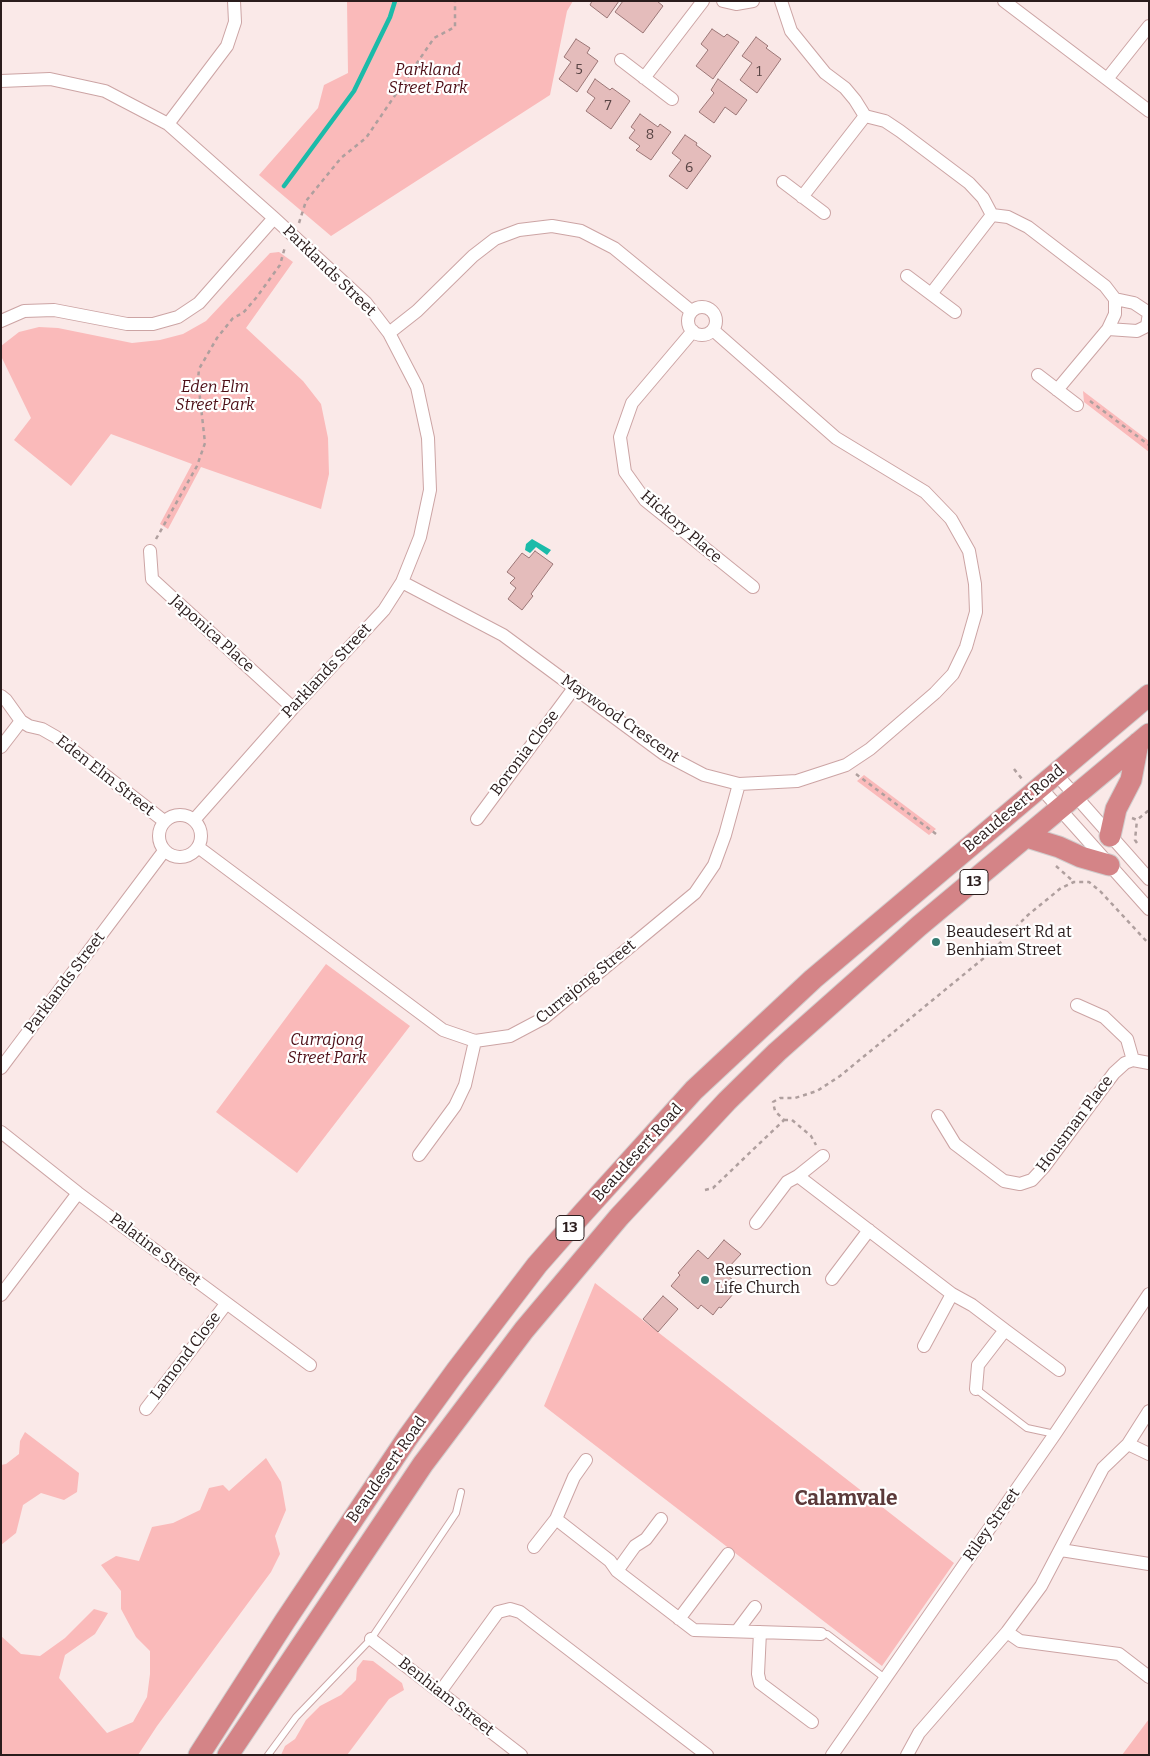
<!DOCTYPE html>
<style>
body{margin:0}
#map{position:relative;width:1150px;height:1756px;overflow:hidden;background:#fae9e8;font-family:Bitter,serif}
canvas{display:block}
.frame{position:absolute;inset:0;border:2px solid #2a1c1c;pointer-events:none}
</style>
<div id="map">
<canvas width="1150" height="1756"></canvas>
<div class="frame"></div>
</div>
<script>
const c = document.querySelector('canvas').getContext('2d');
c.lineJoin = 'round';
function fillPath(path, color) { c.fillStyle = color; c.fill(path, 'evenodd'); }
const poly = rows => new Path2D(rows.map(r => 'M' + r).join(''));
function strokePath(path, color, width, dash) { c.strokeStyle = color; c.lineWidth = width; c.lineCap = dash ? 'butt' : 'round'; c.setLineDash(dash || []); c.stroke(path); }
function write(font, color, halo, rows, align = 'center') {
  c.font = font + ' Bitter,serif'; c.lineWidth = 4.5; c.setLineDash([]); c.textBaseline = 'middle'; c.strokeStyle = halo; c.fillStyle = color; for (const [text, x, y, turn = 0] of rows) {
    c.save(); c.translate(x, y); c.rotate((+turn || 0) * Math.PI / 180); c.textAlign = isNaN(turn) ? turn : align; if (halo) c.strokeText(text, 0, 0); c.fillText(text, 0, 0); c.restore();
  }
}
const green = poly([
 [347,1,573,1,567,11,550,95,331,236,259,175,318,108,324,85,348,73],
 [279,252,293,262,246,328,303,381,321,404,328,438,329,474,321,509,201,467,168,529,160,524,192,464,111,434,71,486,14,440,31,418,1,356,1,346,19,332,39,327,58,328,132,343,160,340,183,334,206,321,270,253],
 [1083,391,1149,441,1149,452,1084,402],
 [864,775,936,829,929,835,857,781],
 [326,964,410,1026,297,1173,216,1112],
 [595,1283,954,1563,882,1666,544,1406],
 [25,1432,79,1473,77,1492,64,1500,41,1493,23,1505,16,1533,1,1545,1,1465,6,1464,19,1454,20,1441],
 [266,1458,281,1482,286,1510,275,1536,280,1554,271,1572,157,1726,138,1755,1,1755,1,1636,21,1654,40,1656,65,1638,94,1609,108,1613,95,1634,65,1655,59,1678,107,1733,133,1722,147,1697,150,1674,150,1651,136,1637,121,1609,121,1591,101,1565,116,1556,139,1561,152,1527,173,1523,200,1510,209,1488,223,1485,229,1491],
 [363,1660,373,1661,402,1683,404,1690,389,1699,347,1755,281,1755,285,1746,295,1739,306,1720,320,1706,341,1695,356,1680,357,1668],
 [1149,1719,1149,1755,1122,1755]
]);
const water = poly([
 [532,539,551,550,547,555,536,547,530,553,525,550,526,544]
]);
const stream = poly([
 [284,186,354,91,390,17,395,1]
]);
const building = poly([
 [592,1,619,1,607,18,590,5,592,1],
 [623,1,657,1,663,6,643,33,615,12,623,1],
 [712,29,724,37,727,34,739,42,713,79,696,66,708,50,701,44,712,29],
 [756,37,768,46,766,48,781,59,757,93,740,80,752,63,742,56,756,37],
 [576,39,590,48,587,53,598,61,577,92,559,79,571,62,564,57,576,39],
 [595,79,610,90,612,88,630,101,611,129,586,111,595,98,587,92,595,79],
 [718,79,747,100,736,115,725,107,714,123,699,112,714,93,711,90,718,79],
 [640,114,658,127,660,124,671,132,651,160,636,150,640,146,629,138,635,130,631,127,640,114],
 [685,135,697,143,696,145,711,156,687,189,669,176,681,160,672,153,685,135],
 [535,551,553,564,531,594,533,596,522,610,508,599,516,588,510,583,515,578,507,572,522,553,529,558,535,551],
 [724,1240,741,1254,728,1268,731,1271,727,1275,740,1286,721,1308,719,1307,713,1315,701,1305,698,1309,671,1286,680,1275,678,1273,698,1250,708,1259,724,1240],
 [663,1296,678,1309,658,1332,643,1319,663,1296]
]);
const path = poly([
 [299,223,306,201,341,158,366,138,434,38,455,27,455,1],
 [1090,401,1149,445],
 [156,539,197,466,205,443,198,380,199,369,217,338,233,318,243,313,256,298,280,265,285,247],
 [1014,769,1022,779],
 [856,774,936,834],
 [1132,818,1137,820,1149,810],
 [1137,843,1135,840,1137,820],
 [1056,866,1074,882],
 [784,1120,792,1120,811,1136,816,1145],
 [705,1190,713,1188,784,1120,775,1111,773,1102,780,1098,795,1098,817,1091,840,1076,990,953,1028,915,1061,888,1074,882,1089,882,1100,891,1149,944]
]);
const service = poly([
 [976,1389,1027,1428,1055,1434],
 [821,1634,827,1634,886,1679],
 [268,1755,296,1717,371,1639,456,1513,461,1492]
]);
const minor = poly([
 [723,1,736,4,753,1],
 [781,1,791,31,825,73,845,88,855,100,865,116,885,121,900,131,969,183,983,198,992,215,1008,217,1028,227,1105,286,1115,299,1115,314,1108,329,1057,390],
 [1004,1,1149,111],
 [621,60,672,99],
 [644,78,703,1],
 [1107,79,1149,26],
 [1,81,50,79,105,91,168,124,274,218,366,303,389,333,417,387,428,438,430,490,420,537,402,582,384,610,293,708,194,820],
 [168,124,227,46,235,22,234,1],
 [783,182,824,213],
 [802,197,865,116],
 [907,276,955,312],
 [931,294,992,215],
 '688 321a14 14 0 1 1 28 0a14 14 0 1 1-28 0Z',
 [1,321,24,311,54,310,127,324,153,324,178,317,199,303,274,218],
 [1108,329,1137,331,1147,326,1149,313,1134,303,1115,299],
 [693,331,632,403,620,437,625,472,645,500,753,587],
 [389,333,417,311,473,256,495,239,519,230,552,226,581,231,614,248,691,311],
 [1038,375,1077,405],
 [150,551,152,579,293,708],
 [402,582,503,635,664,754,704,775,739,784,797,781,846,765,870,749,935,693,953,674,966,647,976,612,975,584,969,551,951,519,925,492,836,438,713,330],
 [1,696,6,700,21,721,29,726,42,729,56,737,164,821],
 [1,747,21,721],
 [1056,774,1149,879],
 [1040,787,1149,909],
 '159 836a21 21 0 1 1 42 0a21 21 0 1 1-42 0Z',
 [477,819,574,688],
 [198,847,443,1030,475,1041,510,1036,544,1018,695,893,714,865,725,835,739,784],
 [1077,1005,1104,1017,1127,1039,1133,1060],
 [1,1068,164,851],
 [938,1116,955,1144,1004,1181,1020,1184,1032,1180,1044,1167,1114,1073,1125,1063,1133,1060,1149,1063],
 [1,1132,78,1193,310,1365],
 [419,1155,455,1106,465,1085,475,1041],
 [798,1176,952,1294,972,1305,1005,1330,978,1365,976,1389],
 [756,1223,787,1182,798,1176,823,1156],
 [832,1279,869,1230],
 [1,1295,78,1193],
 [1005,1330,1059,1370],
 [924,1346,952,1294],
 [146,1409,226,1304],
 [1128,1444,1149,1454],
 [586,1460,574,1477,556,1519,610,1561,617,1571,694,1630,821,1634],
 [534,1547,556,1519],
 [1061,1550,1149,1564],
 [617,1571,635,1546,646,1539,661,1519],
 [679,1619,728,1554],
 [737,1631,755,1607],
 [760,1632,758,1674,760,1683,812,1722],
 [1007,1632,1020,1641,1119,1654,1149,1677],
 [371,1639,521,1755],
 [440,1692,498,1612,510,1609,520,1612,707,1755],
 [832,1755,1055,1434,1149,1294],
 [907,1755,919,1733,1007,1632,1041,1586,1103,1468,1128,1444,1149,1411]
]);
const trunk = poly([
 [1110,836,1116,809,1131,780,1138,743],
 [1027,837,1059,847,1081,857,1109,865],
 [199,1755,285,1621,408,1437,456,1371,537,1265,582,1214,694,1090,813,979,1149,695],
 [228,1755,423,1464,524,1330,619,1217,727,1101,777,1052,919,926,1149,734]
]);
const markers = [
 [936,942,5,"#367c72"],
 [705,1280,5,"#367c72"]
];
const numberNames = [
 ["5",579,70],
 ["1",759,72],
 ["7",608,106],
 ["8",650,135],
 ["6",689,168]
];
const shields = [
 [974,882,28],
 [570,1228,28]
];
const shieldNames = [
 ["13",974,882],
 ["13",570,1228]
];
const parkNames = [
 ["Parkland",428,71],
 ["Street Park",428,89],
 ["Eden Elm",215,388],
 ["Street Park",215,406],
 ["Currajong",327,1041],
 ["Street Park",327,1059]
];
const streetNames = [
 ["Parklands Street",329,271,44],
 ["Hickory Place",681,527,41],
 ["Japonica Place",212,634,42],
 ["Parklands Street",327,671,-47],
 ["Maywood Crescent",620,719,35],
 ["Boronia Close",525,753,-53],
 ["Eden Elm Street",105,776,38],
 ["Beaudesert Road",1014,809,-40],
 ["Currajong Street",586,982,-39],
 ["Parklands Street",65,983,-53],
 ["Housman Place",1075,1124,-53],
 ["Beaudesert Road",638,1153,-48],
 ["Palatine Street",155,1250,37],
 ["Lamond Close",186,1356,-53],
 ["Beaudesert Road",387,1470,-55],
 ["Riley Street",992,1525,-55],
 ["Benhiam Street",446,1697,38]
];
const poiNames = [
 ["Beaudesert Rd at",946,933],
 ["Benhiam Street",946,951],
 ["Resurrection",715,1271],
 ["Life Church",715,1289]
];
const districtNames = [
 ["Calamvale",846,1499]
];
fillPath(green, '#fababa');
fillPath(water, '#1bbba9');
strokePath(stream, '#1bbba9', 4.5);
fillPath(building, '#e4bcbb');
strokePath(building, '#9b7676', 1);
strokePath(service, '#cca4a4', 8);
strokePath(minor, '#cca4a4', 14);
strokePath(trunk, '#d0cdcd', 23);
strokePath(path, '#af9f9e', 2.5, [4, 4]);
strokePath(service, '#fff', 6);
strokePath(minor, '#fff', 12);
strokePath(trunk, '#d48487', 21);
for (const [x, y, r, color] of markers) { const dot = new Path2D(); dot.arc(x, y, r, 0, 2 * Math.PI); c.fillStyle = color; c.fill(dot); strokePath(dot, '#fff', 2); }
write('14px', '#584444', null, numberNames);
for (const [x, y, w] of shields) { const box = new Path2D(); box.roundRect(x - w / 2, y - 12.5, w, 25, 4); c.fillStyle = '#fff'; c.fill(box); strokePath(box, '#2a1c1c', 1); }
write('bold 15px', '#2a1c1c', null, shieldNames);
write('italic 16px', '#4d0f17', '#fff', parkNames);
write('16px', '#2a1c1c', '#fff', streetNames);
write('16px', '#2a1c1c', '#fff', poiNames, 'left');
write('bold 21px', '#5b3a3a', '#fff', districtNames);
</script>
